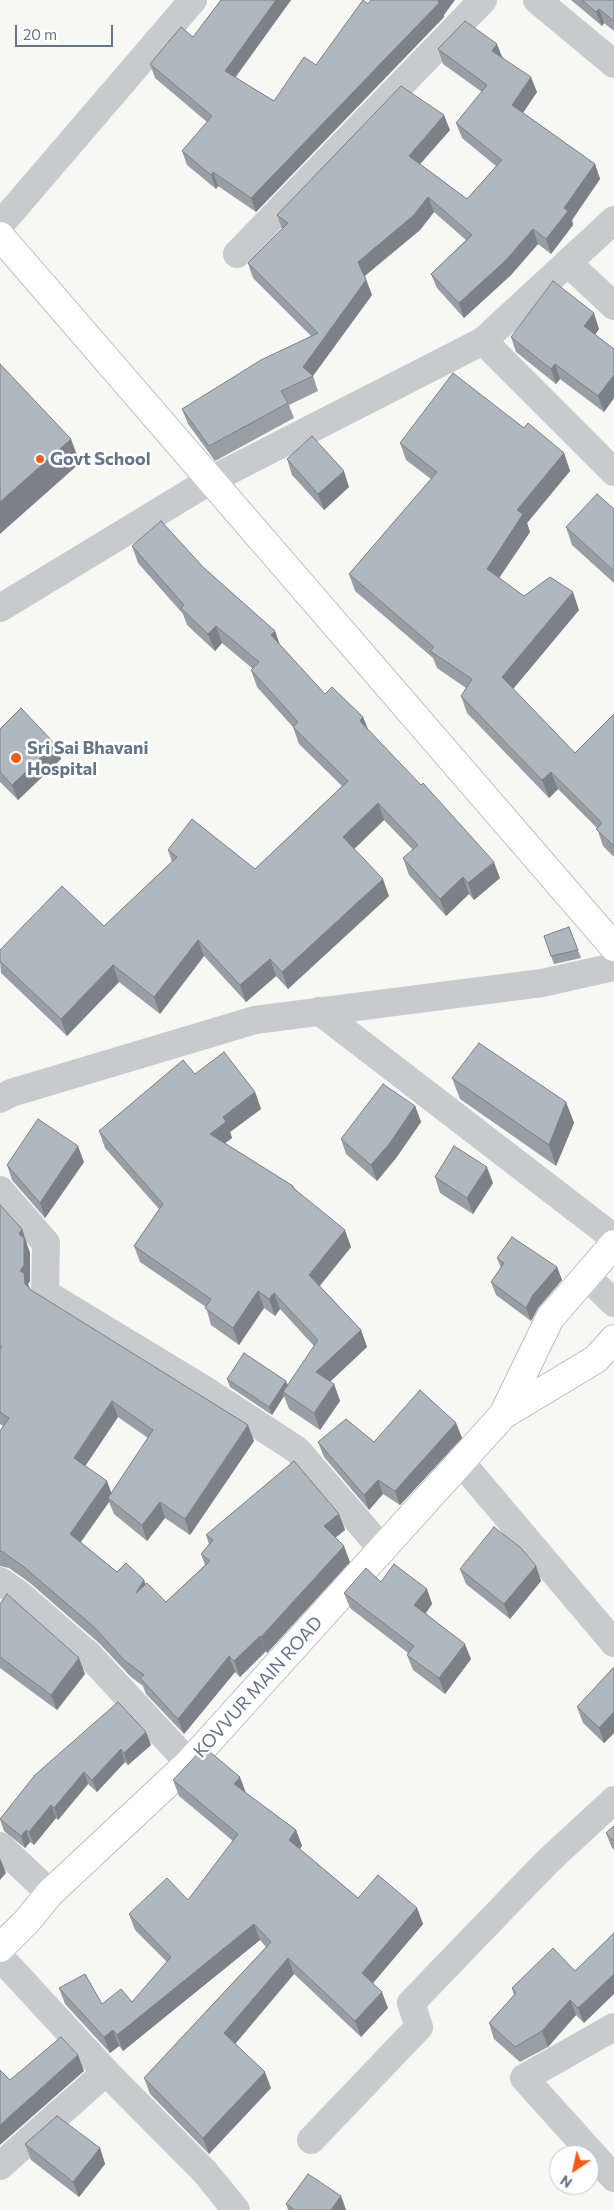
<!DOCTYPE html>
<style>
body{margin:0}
#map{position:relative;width:614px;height:2210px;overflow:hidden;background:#f7f8f4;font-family:Commissioner,sans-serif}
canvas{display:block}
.north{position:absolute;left:549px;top:2145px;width:50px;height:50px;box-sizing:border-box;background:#fff;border:1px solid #c1c8cf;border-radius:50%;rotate:214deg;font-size:14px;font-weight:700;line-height:20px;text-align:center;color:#637588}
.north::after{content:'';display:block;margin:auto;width:18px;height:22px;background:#f55a17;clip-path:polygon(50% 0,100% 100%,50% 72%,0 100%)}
.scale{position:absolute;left:15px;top:25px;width:98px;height:22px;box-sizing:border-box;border:2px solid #637588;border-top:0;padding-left:6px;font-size:15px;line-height:18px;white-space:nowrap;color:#637588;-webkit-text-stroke:4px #fff;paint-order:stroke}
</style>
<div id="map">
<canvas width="614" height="2210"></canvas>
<div class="north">N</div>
<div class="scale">20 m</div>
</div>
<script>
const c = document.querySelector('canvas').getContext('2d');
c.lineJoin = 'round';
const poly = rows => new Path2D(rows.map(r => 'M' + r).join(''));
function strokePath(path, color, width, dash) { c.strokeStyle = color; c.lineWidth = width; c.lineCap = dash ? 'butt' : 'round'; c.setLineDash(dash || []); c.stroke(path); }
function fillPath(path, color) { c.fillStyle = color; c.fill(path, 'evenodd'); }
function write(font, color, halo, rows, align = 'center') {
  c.font = font + ' Commissioner,sans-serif'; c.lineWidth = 5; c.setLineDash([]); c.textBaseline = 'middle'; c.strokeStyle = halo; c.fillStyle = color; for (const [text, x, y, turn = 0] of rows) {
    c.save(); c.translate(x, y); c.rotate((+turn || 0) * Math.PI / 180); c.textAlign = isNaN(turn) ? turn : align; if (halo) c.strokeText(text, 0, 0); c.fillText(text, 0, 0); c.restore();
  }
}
const street = poly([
 [537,0,614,64],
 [0,225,193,0],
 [237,254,483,0],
 [568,263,614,306],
 [483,341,614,472],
 [0,608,211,480,483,341,614,220],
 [319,1011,614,1238],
 [0,1099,11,1093,255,1020,542,983,614,967],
 [0,1190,46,1243,45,1293,205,1390,297,1450,383,1550],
 [587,1277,614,1303],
 [460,1461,614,1643],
 [0,1581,20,1595,89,1655,189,1763],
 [0,1846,50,1893],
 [0,1957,106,2072,205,2172,236,2210],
 [614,2027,524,2078,614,2178],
 [311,2140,419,2027,411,2003,547,1862,614,1800],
 [0,2166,106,2072]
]);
const secondary = poly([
 [0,236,614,947],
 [503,1415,550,1318,614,1244],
 [0,1948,27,1921,50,1893,189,1763,503,1415,596,1359,614,1339]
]);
const wall = poly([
 [221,0,291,0,235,77,274,101,316,65,368,4,444,15,444,17,256,212,218,186,216,189,187,165,182,151,207,122,155,78,150,64,193,37],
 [571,0,614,0,614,31,604,23,602,26],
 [438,49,502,57,537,92,523,113,595,164,600,179,572,220,573,225,551,254,538,244,511,275,464,318,437,288,431,274,466,240,434,212,420,230,365,276,372,295,313,376,318,391,289,405,294,418,215,461,188,424,182,409,311,336,253,278,248,263,282,229,277,215,450,130,420,164,467,199,496,166,462,138,456,123,482,92,443,64],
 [599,329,595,335,614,349,614,398,604,412,560,379,556,384,516,352,511,337],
 [524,428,564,453,570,471,527,523,530,532,499,578,524,596,579,610,513,689,575,753,614,714,614,857,603,846,597,828,558,789,549,798,467,713,461,696,466,688,437,668,433,658,355,591,349,574,431,479,406,460,400,443],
 [287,459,349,487,324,510,292,475],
 [614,509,614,583,572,545,566,527],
 [132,546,204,568,275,631,279,644,325,694,363,717,368,730,500,878,474,900,469,894,446,916,409,875,403,858,413,850,384,820,354,849,389,896,288,989,276,976,246,1002,204,956,160,1014,119,982,67,1036,1,973,0,961,104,926,172,862,168,850,255,869,342,786,299,744,293,727,257,687,251,670,253,669,222,643,215,651,187,625,183,614,138,563],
 [0,729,55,744,61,759,18,800,0,782],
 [569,927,581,958,554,964,544,936],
 [195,1074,255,1092,261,1109,230,1132,232,1138,225,1143,293,1186,295,1189,351,1247,320,1286,361,1330,367,1347,330,1382,334,1384,340,1401,320,1430,289,1409,284,1396,272,1415,230,1387,227,1379,286,1381,288,1385,314,1346,280,1309,275,1316,264,1308,239,1345,211,1325,206,1307,140,1262,134,1246,159,1209,105,1148,99,1131],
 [452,1078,566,1102,574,1123,556,1166,460,1099],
 [415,1106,421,1122,396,1158,377,1181,346,1154,341,1139],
 [84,1162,45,1218,12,1180,7,1165],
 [435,1177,493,1183,473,1214,440,1193],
 [0,1205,22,1229,27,1245,30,1253,30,1281,28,1284,31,1290,254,1441,190,1535,165,1518,147,1541,114,1514,109,1502,81,1542,117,1572,144,1580,146,1585,166,1602,205,1565,201,1554,209,1544,206,1535,339,1514,345,1530,335,1538,350,1562,267,1653,266,1651,240,1677,235,1672,184,1734,146,1694,143,1686,131,1677,99,1643,30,1583,9,1568,0,1566,0,1431,3,1426,0,1424],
 [118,1417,148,1438,111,1493,85,1466],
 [497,1258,557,1267,562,1280,538,1308,531,1321,496,1295,491,1282,501,1268],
 [456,1423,462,1438,400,1505,383,1494,369,1510,324,1457,318,1442,374,1442],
 [536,1566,541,1581,510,1619,466,1584,460,1569],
 [381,1582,427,1589,432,1604,426,1613,471,1659,445,1694,413,1670,407,1655,408,1653,350,1608,344,1593],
 [0,1604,85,1674,57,1710,0,1668],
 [614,1669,614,1733,604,1743,583,1723,577,1707],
 [146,1732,151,1745,128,1765,125,1762,97,1792,88,1784,58,1820,56,1818,34,1845,30,1842,25,1848,4,1831,0,1819],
 [173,1780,246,1793,296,1830,302,1846,300,1849,358,1898,417,1908,423,1924,373,1983,388,2008,361,2037,294,1974,235,2044,271,2088,209,2154,150,2094,144,2078,266,1947,260,1940,123,2051,119,2046,110,2053,65,2004,59,1988,102,2004,132,2002,167,1962,135,1930,129,1914,188,1900,233,1841,179,1796],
 [614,1826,614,1850,612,1848,606,1833],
 [575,1971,584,2023,576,2015,548,2047,520,2062,494,2039,489,2023,514,1995,512,1988],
 [25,2144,100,2148,105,2164,79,2197,31,2160],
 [341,2196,346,2210,288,2210,286,2204]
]);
const shadedWall = poly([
 [276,0,291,0,230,85,225,71],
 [439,0,455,0,444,15,444,17,256,212,251,198],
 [599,9,604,23,602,26,596,12],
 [497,44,503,59,492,51],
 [531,77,537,92,518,120,512,105],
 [444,115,450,130,414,171,409,156],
 [595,164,600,179,572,220,573,225,551,254,546,239,564,208],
 [213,172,218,186,216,189,211,175],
 [428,197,434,212,420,230,363,277,358,262],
 [533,229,538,244,511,275,464,318,459,303],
 [366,280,372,295,312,377,303,367],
 [594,313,599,329,589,342,584,326],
 [555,364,560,379,556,384,551,369],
 [614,375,614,398,604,412,598,396],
 [71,439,80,463,0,534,0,502],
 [564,453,570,471,527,523,530,532,493,587,487,569,517,510],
 [344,471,349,487,324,510,318,494],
 [573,592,579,610,508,695,502,677],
 [216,626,222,643,215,651,208,634],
 [275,631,281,648,271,635],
 [363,717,370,734,360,721],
 [55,744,61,759,18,800,12,785],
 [551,772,558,789,549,798,542,780],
 [378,803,384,820,349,854,343,837],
 [494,862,500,878,474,900,468,883],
 [463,877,469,894,446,916,440,899],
 [383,879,389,896,288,989,282,972],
 [198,940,204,956,160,1014,154,997],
 [270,959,276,976,246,1002,240,985],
 [113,965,119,982,67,1036,61,1019],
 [255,1092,261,1109,230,1132,232,1138,216,1150,210,1134,223,1117],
 [566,1102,574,1123,556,1166,549,1145],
 [415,1106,421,1122,396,1158,377,1181,371,1165],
 [78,1146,84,1162,45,1218,40,1203],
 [487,1167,493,1183,473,1214,467,1198],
 [22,1229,30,1253,30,1281,28,1284,29,1289,31,1300,20,1271,19,1234],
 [345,1230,351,1247,315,1291,309,1275],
 [557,1267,562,1280,538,1308,531,1321,526,1308,533,1295],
 [258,1291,264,1308,239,1345,233,1328],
 [274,1293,280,1309,275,1316,269,1299],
 [361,1330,367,1347,322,1389,316,1372],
 [286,1381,289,1389,283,1392,284,1396,272,1415,269,1407],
 [334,1384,340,1401,320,1430,314,1413],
 [112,1401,118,1417,80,1474,74,1458],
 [456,1423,462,1438,400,1505,395,1491],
 [248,1425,254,1441,190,1535,185,1519],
 [378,1480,383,1494,369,1510,364,1495],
 [107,1481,113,1497,108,1498,109,1502,75,1550,70,1534],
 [160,1502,165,1518,147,1541,142,1525],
 [339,1514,345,1530,330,1542,324,1526],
 [344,1546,350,1562,267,1653,261,1637],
 [536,1566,541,1581,510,1619,504,1604],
 [144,1580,150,1596,136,1593],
 [427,1589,432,1604,420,1621,414,1605],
 [260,1636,266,1651,240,1677,234,1661],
 [465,1644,471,1659,445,1694,439,1678],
 [229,1656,235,1672,184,1734,178,1719],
 [79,1658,85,1674,57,1710,51,1695],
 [614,1712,614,1733,604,1743,599,1728],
 [146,1732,151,1745,128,1765,124,1753],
 [121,1749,125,1762,97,1792,92,1780],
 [84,1772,88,1784,58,1820,54,1808],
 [240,1777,246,1793,234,1784],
 [51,1805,56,1818,34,1845,29,1832],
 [26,1830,30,1842,25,1848,21,1836],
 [296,1830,302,1846,294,1856,289,1840],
 [0,1858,6,1873,0,1880],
 [417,1908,423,1924,368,1989,362,1973],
 [254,1924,260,1940,123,2051,117,2035],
 [288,1958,294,1974,230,2050,224,2033],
 [614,1974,614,1994,584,2023,578,2008],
 [382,1992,388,2008,361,2037,355,2021],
 [570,2000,576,2015,548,2047,542,2031],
 [113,2030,119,2046,110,2053,104,2037],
 [78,2055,84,2071,0,2145,0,2125],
 [265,2072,271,2088,209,2154,203,2138],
 [100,2148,105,2164,79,2197,73,2182],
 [341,2196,346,2210,331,2210]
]);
const building = poly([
 [221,0,276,0,225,71,274,101,304,57,316,65,363,0,368,4,371,0,439,0,438,2,439,3,251,198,213,172,211,175,182,151,212,116,150,64,181,27,193,37,221,0],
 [582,0,614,0,614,21,599,9,596,12,582,0],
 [465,21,497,44,492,51,531,77,512,105,595,164,564,208,568,211,546,239,533,229,506,260,459,303,431,274,472,235,428,197,414,215,358,262,366,280,303,367,313,376,281,391,288,403,209,446,182,409,261,360,318,333,248,263,288,223,277,215,401,86,444,115,409,156,467,199,502,160,456,123,487,85,438,49,465,21],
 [553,281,594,313,584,326,614,349,614,375,598,396,555,364,551,369,511,337,553,281],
 [0,364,71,439,0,502,0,364],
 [453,373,524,428,528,423,564,453,517,510,523,514,487,569,524,596,550,577,573,592,502,677,575,753,614,714,614,846,596,829,602,823,551,772,542,780,461,696,472,679,430,651,434,647,349,574,437,472,400,443,453,373],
 [312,436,344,471,318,494,287,459,312,436],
 [597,494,614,509,614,571,566,527,597,494],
 [161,521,204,568,275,631,271,635,325,694,332,687,363,717,360,721,421,785,423,783,494,862,468,883,463,877,440,899,403,858,418,845,378,803,343,837,383,879,282,972,270,959,240,985,198,940,154,997,113,965,61,1019,0,961,0,950,62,886,104,926,177,857,168,850,192,819,255,869,348,781,293,727,298,722,251,670,259,662,216,626,208,634,181,608,184,605,132,546,161,521],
 [21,708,55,744,12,785,0,772,0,729,21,708],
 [569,927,578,950,551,956,544,936,569,927],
 [479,1043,566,1102,549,1145,452,1078,479,1043],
 [224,1052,255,1092,223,1117,226,1122,210,1134,293,1186,292,1187,345,1230,309,1275,361,1330,316,1372,334,1384,314,1413,283,1392,318,1340,274,1293,269,1299,258,1291,233,1328,205,1308,211,1299,134,1246,163,1204,99,1131,183,1060,195,1074,224,1052],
 [383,1084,415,1106,390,1143,371,1165,341,1139,383,1084],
 [38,1119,78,1146,40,1203,7,1165,38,1119],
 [454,1146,487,1167,467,1198,435,1177,454,1146],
 [0,1205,22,1229,19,1234,24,1238,24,1265,20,1271,24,1273,25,1284,31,1290,248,1425,185,1519,160,1502,142,1525,108,1498,153,1430,112,1401,74,1458,107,1481,70,1534,117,1572,126,1563,144,1580,136,1593,147,1583,166,1602,210,1561,201,1554,213,1540,206,1535,294,1461,339,1514,324,1526,344,1546,261,1637,260,1636,234,1661,229,1656,178,1719,140,1678,144,1675,125,1661,94,1627,24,1567,3,1552,0,1551,0,1431,9,1418,0,1412,0,1349,2,1347,0,1346,0,1205],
 [512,1237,557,1267,533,1295,526,1308,491,1282,504,1263,497,1258,512,1237],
 [244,1353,286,1381,269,1407,227,1379,244,1353],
 [420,1390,456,1423,395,1491,378,1480,364,1495,318,1442,346,1419,374,1442,420,1390],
 [494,1527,521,1548,536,1566,504,1604,460,1569,494,1527],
 [394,1564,427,1589,414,1605,465,1644,439,1678,407,1655,414,1646,344,1593,366,1568,381,1582,394,1564],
 [7,1594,79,1658,51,1695,0,1657,0,1604,7,1594],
 [613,1668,614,1669,614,1712,599,1728,577,1707,613,1668],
 [118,1702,146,1732,124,1753,121,1749,92,1780,84,1772,54,1808,51,1805,29,1832,26,1830,21,1836,0,1819,35,1775,118,1702],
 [204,1747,240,1777,234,1784,296,1830,289,1840,358,1898,378,1875,417,1908,362,1973,382,1992,355,2021,288,1958,224,2033,265,2072,203,2138,144,2078,271,1942,254,1924,117,2035,113,2030,104,2037,59,1988,85,1974,102,2004,121,1989,132,2002,171,1957,129,1914,167,1878,188,1900,238,1834,173,1780,204,1747],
 [614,1826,614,1841,606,1833,614,1826],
 [614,1933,614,1974,578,2008,570,2000,542,2031,515,2047,489,2023,516,1993,512,1988,553,1948,575,1971,614,1933],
 [61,2037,78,2055,0,2125,0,2070,10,2080,61,2037],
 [57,2116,100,2148,73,2182,25,2144,57,2116],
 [308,2174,341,2196,331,2210,295,2210,286,2204,308,2174]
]);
const markers = [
 [40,459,5,"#f55a17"],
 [16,758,6,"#f55a17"]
];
const poiNames = [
 ["Govt School",50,459],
 ["Sri Sai Bhavani",27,748],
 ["Hospital",27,769]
];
const streetNames = [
 ["KOVVUR MAIN ROAD",258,1687,-48]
];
strokePath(secondary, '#b9bec3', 30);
strokePath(street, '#c7cbce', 28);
strokePath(secondary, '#fff', 28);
fillPath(wall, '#979ea4');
fillPath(shadedWall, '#7b8186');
fillPath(building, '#b0b8bf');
strokePath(building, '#7b8186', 1);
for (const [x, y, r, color] of markers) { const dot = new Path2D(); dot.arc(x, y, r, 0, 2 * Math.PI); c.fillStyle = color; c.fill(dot); strokePath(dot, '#fff', 2); }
write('bold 18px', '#637588', '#fff', poiNames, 'left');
write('18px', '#637588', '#fff', streetNames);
</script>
